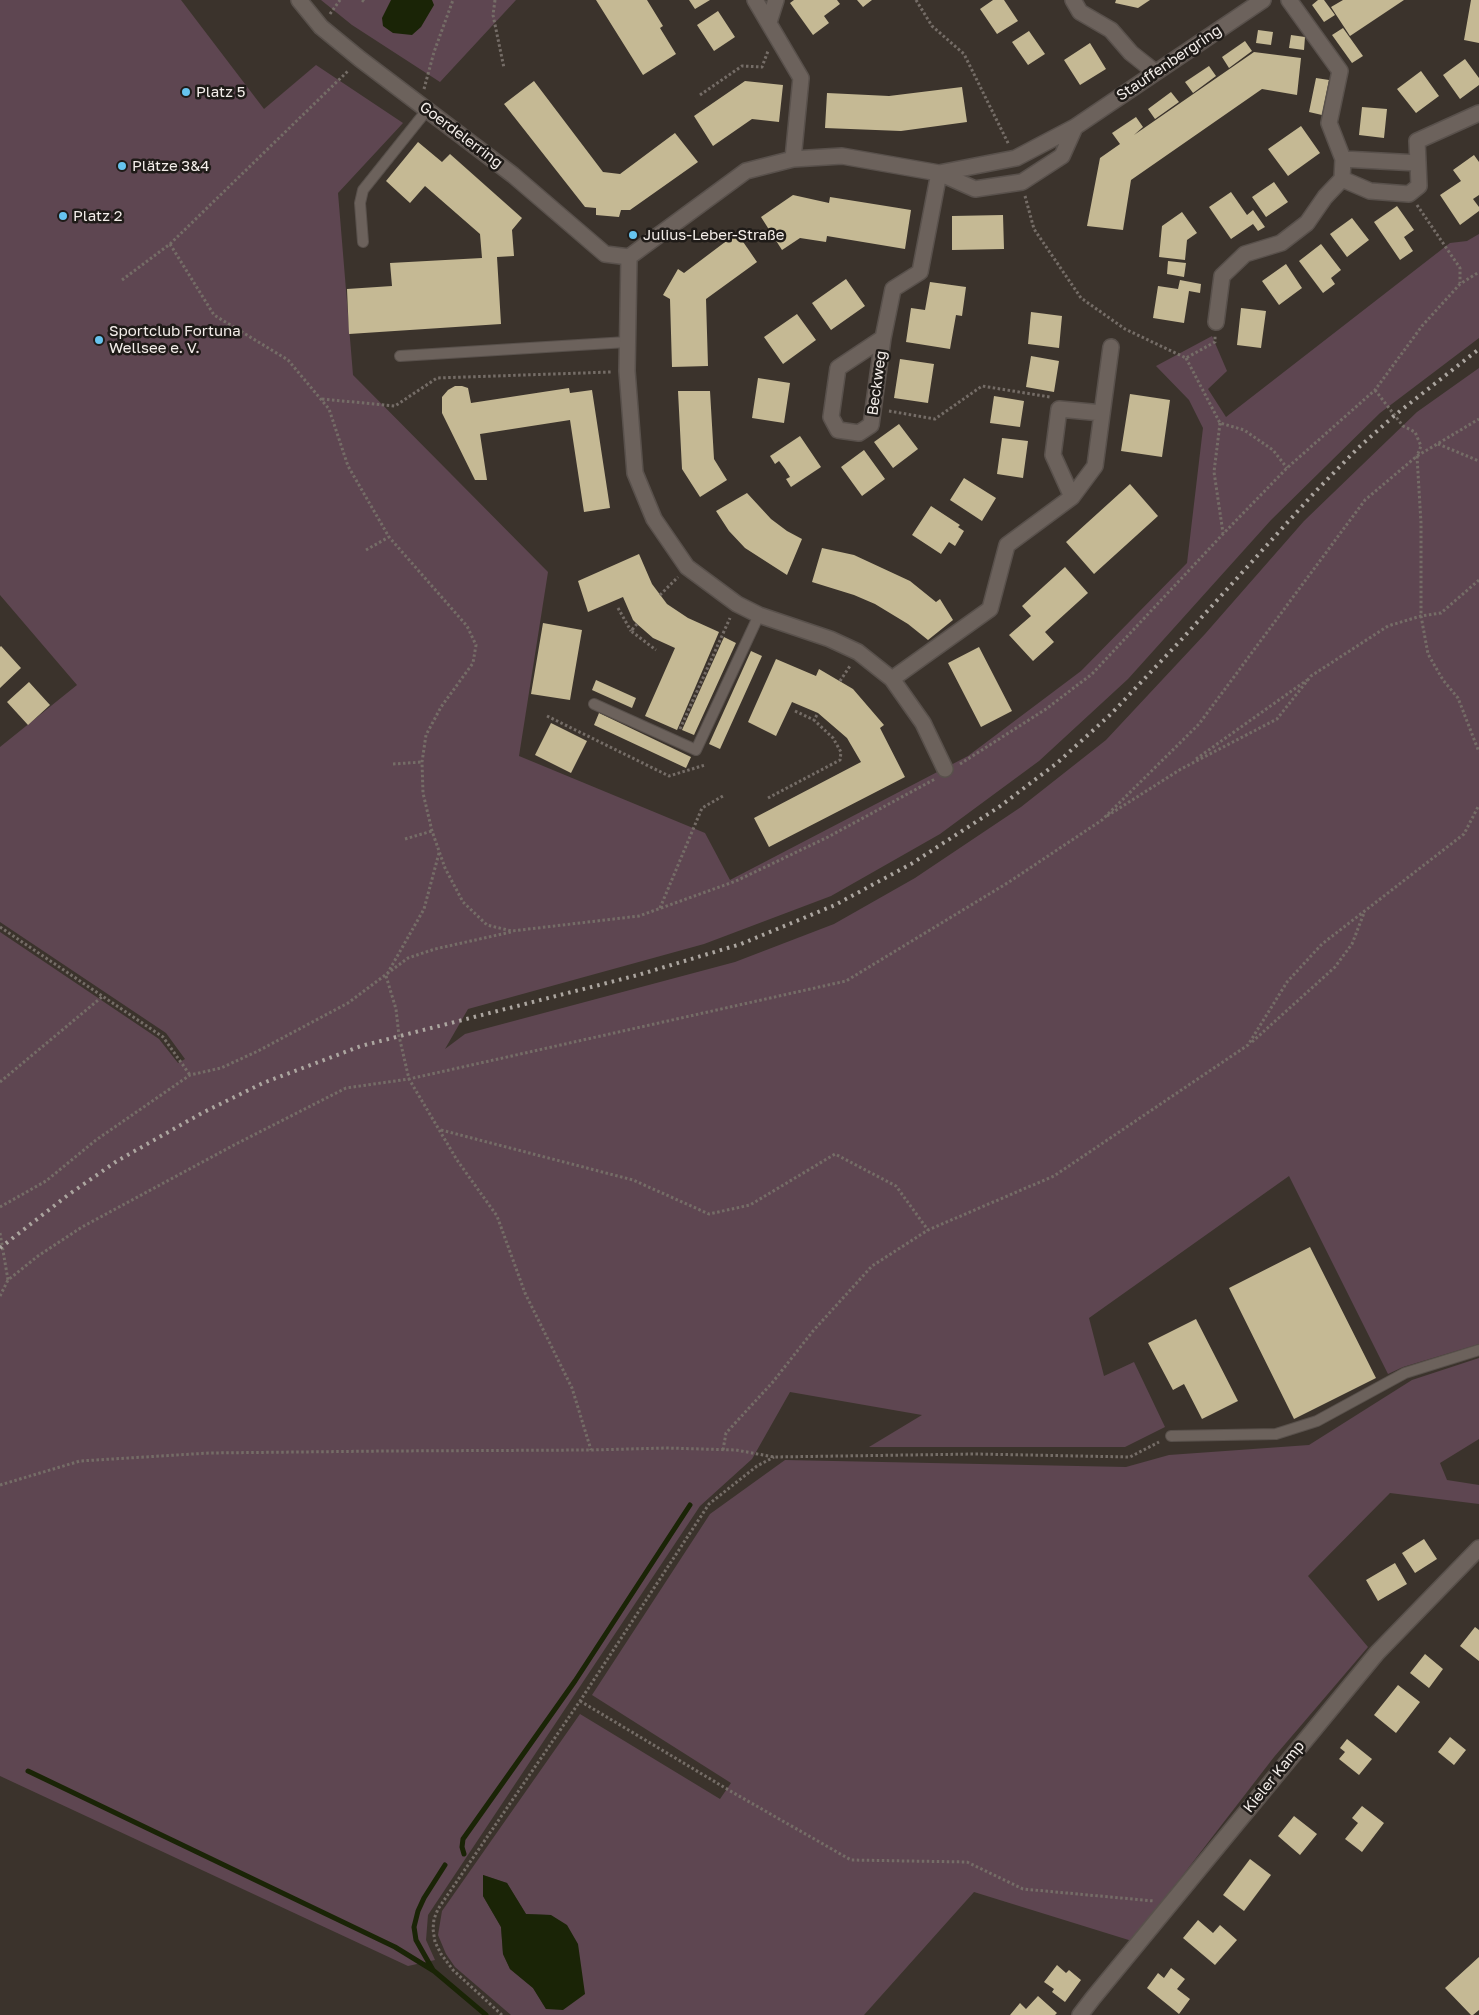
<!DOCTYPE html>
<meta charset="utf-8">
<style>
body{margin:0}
canvas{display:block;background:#3b332c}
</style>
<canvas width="1479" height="2015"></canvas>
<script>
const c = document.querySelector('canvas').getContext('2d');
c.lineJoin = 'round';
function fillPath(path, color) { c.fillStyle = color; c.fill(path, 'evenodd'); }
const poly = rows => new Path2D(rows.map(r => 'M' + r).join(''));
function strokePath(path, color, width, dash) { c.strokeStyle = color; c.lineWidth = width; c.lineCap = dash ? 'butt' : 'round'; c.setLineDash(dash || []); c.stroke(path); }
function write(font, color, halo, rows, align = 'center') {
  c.font = font + ' "Golos Text",sans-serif'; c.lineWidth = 5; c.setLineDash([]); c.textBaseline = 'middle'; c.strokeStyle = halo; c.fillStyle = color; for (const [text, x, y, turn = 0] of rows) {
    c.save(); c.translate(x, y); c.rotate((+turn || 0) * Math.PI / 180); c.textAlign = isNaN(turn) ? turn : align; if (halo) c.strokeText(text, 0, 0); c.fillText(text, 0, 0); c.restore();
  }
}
const green = poly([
 [0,0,181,0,264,109,316,65,403,123,338,193,353,375,548,572,519,756,705,833,730,880,968,756,1081,671,1187,563,1203,428,1189,400,1156,366,1212,336,1227,371,1208,389,1226,417,1450,243,1467,241,1479,234,1479,338,1380,413,1271,520,1128,679,1039,761,940,834,831,896,704,944,468,1009,445,1049,465,1034,735,962,834,924,915,878,1021,807,1106,740,1205,634,1304,521,1417,412,1479,368,1479,1344,1403,1367,1388,1374,1289,1176,1089,1318,1104,1376,1134,1362,1165,1427,1125,1447,869,1447,922,1415,790,1392,752,1459,700,1506,428,1915,426,1940,435,1960,408,1966,0,1776,0,932,159,1039,178,1063,185,1059,166,1033,0,922,0,747,77,685,0,595],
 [321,0,516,0,440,82,352,25],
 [1479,1358,1479,1439,1440,1463,1447,1480,1479,1485,1479,1504,1390,1493,1308,1576,1368,1647,1274,1757,1132,1941,974,1892,864,2015,511,2015,455,1967,446,1954,438,1935,442,1911,580,1714,720,1799,731,1783,592,1695,710,1514,785,1460,1126,1467,1169,1455,1309,1445,1412,1380],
 [483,1875,507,1883,526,1914,551,1915,546,2009,533,1988,510,1969,503,1954,501,1927,483,1896]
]);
const water = poly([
 [391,0,432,0,434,5,421,27,412,35,393,33,383,26,382,18],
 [483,1875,507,1883,526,1914,551,1915,567,1925,578,1944,585,1994,563,2010,546,2009,533,1988,510,1969,503,1954,501,1927,483,1896]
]);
const stream = poly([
 [28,1771,395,1947,434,1971,486,2015],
 [464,1854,462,1847,463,1839,575,1681,690,1505],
 [433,1970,416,1940,414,1927,418,1911,424,1898,445,1865]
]);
const building = poly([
 [596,0,647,0,663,26,660,28,676,54,643,75],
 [689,0,710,0,695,9],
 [794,0,837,0,840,4,824,16,829,23,813,35,790,3],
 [857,0,872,0,863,7],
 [993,0,1004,0,1018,21,997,34,980,9],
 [1116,0,1150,0,1138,8,1115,3],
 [1318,0,1324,0,1335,15,1324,22,1312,5],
 [1343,0,1404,0,1350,36,1331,7],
 [1471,0,1479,0,1479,43,1464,40],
 [718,11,735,37,714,51,697,25],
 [1343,28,1363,56,1352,63,1332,35],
 [1258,30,1273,32,1271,45,1256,43],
 [1029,31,1045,54,1028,65,1012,42],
 [1291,35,1305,37,1304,50,1289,48],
 [1245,41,1252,51,1229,68,1222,57],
 [1090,43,1106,69,1080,85,1064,60],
 [1254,52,1301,58,1297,95,1262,89,1131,180,1123,230,1087,226,1100,158,1120,144,1112,133,1136,117,1143,127,1134,135],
 [1465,59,1479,78,1479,85,1460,99,1443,75],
 [1209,66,1216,76,1193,93,1185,82],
 [1421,71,1439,96,1416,113,1397,89],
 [1316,78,1329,80,1322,115,1309,112],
 [534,81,603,172,620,174,675,133,698,162,630,210,621,210,619,217,596,215,596,208,585,207,504,104],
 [745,81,783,85,779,122,752,119,713,146,694,116],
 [962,87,967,122,901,131,825,128,827,93,889,96],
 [1171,92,1179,102,1155,119,1148,109],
 [1362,107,1387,109,1384,138,1359,135],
 [1301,126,1320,153,1288,176,1268,149],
 [418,142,442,162,450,154,522,218,512,230,514,256,497,257,501,324,349,334,347,289,392,286,390,263,482,258,480,234,425,186,410,203,386,181],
 [1474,155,1479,162,1479,195,1473,199,1479,207,1479,211,1460,225,1440,195,1461,181,1453,170],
 [1274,182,1288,202,1266,217,1252,197],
 [1231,192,1247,215,1253,210,1265,227,1258,231,1253,224,1231,239,1209,207],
 [793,195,829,203,830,197,911,210,905,249,827,236,826,242,800,238,782,250,761,217],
 [1397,206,1414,230,1404,237,1413,251,1400,260,1374,222],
 [1182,212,1197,233,1187,240,1185,260,1159,257,1162,226],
 [1003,215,1004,249,952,250,952,216],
 [1352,218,1369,240,1347,257,1330,234],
 [737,233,757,262,706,299,708,366,672,367,670,299,663,295,678,269,684,273],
 [1321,244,1341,270,1331,278,1335,284,1323,293,1299,261],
 [1168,261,1186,263,1184,277,1167,274],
 [1286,264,1302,288,1279,305,1262,281],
 [846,279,865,306,831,330,812,303],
 [1180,280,1201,284,1200,293,1189,291,1184,323,1153,318,1158,286,1178,289],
 [930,282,966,287,962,316,956,315,950,349,906,342,911,308,925,310],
 [1241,308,1266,311,1261,348,1237,345],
 [1031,312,1062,316,1059,348,1028,344],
 [797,314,816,340,783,364,764,337],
 [1031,356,1059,361,1054,392,1026,387],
 [900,359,934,364,928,403,894,398],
 [758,378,790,383,784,423,752,418],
 [455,386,462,386,468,388,471,403,569,388,570,393,592,390,610,508,584,512,570,420,480,434,487,480,475,480,442,413,442,397,448,390],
 [678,391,710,391,714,459,727,480,700,497,682,469],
 [1130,394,1170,400,1162,457,1121,451],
 [994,396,1024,401,1020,427,990,423],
 [899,424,918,449,893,468,874,442],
 [800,436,821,467,791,487,786,479,790,477,785,469,779,461,775,464,770,456],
 [1002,438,1028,441,1023,478,997,474],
 [864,450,885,479,862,496,841,467],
 [964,478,996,498,982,521,950,500],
 [1130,484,1158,516,1094,574,1066,542],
 [747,493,771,519,787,531,802,539,787,575,745,548,729,531,716,511],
 [931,506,960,525,958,527,964,531,955,546,949,542,941,554,912,535],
 [822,548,854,555,910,581,936,602,940,599,953,620,928,640,908,624,875,604,854,595,812,582],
 [639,554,652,584,667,604,688,618,719,632,677,730,645,716,675,648,653,638,637,624,633,620,623,597,588,612,578,581],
 [1065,567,1088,593,1045,632,1054,642,1033,661,1009,635,1031,616,1022,606],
 [543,623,582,630,570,700,531,694],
 [724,637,736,643,694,735,682,730],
 [1,646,21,668,0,688,0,647],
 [979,647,1012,711,981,727,948,663],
 [751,651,762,656,720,749,709,744],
 [776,659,816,676,819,669,853,689,884,725,880,728,905,777,769,847,754,818,861,762,847,738,818,713,792,702,776,736,748,722],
 [596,680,636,698,632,708,592,690],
 [29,682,50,705,28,725,7,702],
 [599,713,691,757,686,768,594,725],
 [551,723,587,741,571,773,535,755],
 [1310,1247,1376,1378,1294,1419,1229,1288],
 [1196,1319,1238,1401,1202,1419,1184,1384,1173,1390,1148,1343],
 [1424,1539,1437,1559,1415,1573,1402,1553],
 [1395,1563,1407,1584,1378,1601,1366,1580],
 [1475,1627,1479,1630,1479,1661,1460,1646],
 [1425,1654,1443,1669,1429,1688,1410,1673],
 [1398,1685,1420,1702,1396,1733,1374,1715],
 [1450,1737,1466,1750,1454,1765,1438,1752],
 [1347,1739,1372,1759,1359,1775,1339,1759,1345,1752,1340,1748],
 [1362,1806,1384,1823,1362,1852,1345,1839,1358,1823,1352,1818],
 [1294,1816,1317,1834,1300,1855,1278,1836],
 [1250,1859,1271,1875,1244,1911,1223,1895],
 [1198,1920,1213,1933,1220,1925,1237,1940,1215,1965,1183,1938],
 [1479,1957,1479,2010,1473,2015,1471,2015,1445,1988],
 [1057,1965,1066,1973,1069,1970,1081,1980,1065,2002,1052,1992,1054,1989,1044,1982],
 [1171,1968,1185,1979,1177,1989,1190,1999,1179,2014,1147,1988,1158,1973,1164,1978],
 [1038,1996,1057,2013,1055,2015,1010,2015,1020,2003,1026,2009]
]);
const path = poly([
 [362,0,366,3],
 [495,0,493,15,504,68],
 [916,0,932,26,964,54,1009,145],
 [330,14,340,0],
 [424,89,434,52,453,0],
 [700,95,742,66,762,67,768,51],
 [1025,196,1034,229,1081,298,1125,329,1186,358,1215,342,1215,336],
 [1417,205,1460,268,1460,283],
 [170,244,214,315,288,360,329,409,348,466,389,537,467,626,476,645,473,663,441,707,426,735,422,762,423,793,432,831,445,868,463,902,487,925,512,931,639,916,736,881,828,837,935,779],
 [122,280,170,244,349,70],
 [1186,358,1220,423,1244,430,1273,450,1287,468],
 [1375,390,1403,426,1415,432,1421,446,1417,456,1421,523,1421,616,1428,654,1443,680,1458,698,1479,752],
 [322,399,395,406,437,378,611,372],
 [889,411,935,419,982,386,1050,397],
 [1220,423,1214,472,1223,533],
 [1438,444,1479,461],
 [366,550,389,537],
 [660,595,678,577],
 [618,608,631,631],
 [637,624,631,631,656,650],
 [840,681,850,666],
 [795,711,814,720],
 [547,716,669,776,705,765],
 [680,729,730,618],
 [1196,759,1307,680],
 [393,764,422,762],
 [960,764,1046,709,1092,674,1223,534,1287,468,1375,390,1422,326,1460,284,1479,272],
 [768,798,840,760,841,752,833,738,814,720,818,713],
 [1107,816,1181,769,1277,719,1311,676,1388,626,1421,616,1441,613,1479,580],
 [405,839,432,831],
 [439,853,424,909,386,976,396,1009,399,1036,409,1079,457,1160,497,1216,525,1293,572,1388,591,1450],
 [660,908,702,808,723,796],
 [0,927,163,1037,190,1075],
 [1252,1042,1335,967,1352,944,1364,913],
 [0,1082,103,996],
 [441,1130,633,1180,709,1214,750,1205,835,1154,896,1186,928,1230],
 [0,1207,46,1181,96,1140,190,1075,221,1068,258,1051,348,1003,408,958,435,949,511,932],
 [0,1233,8,1280],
 [0,1296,8,1280,38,1256,82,1227,234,1145,346,1088,409,1079,846,981,1009,882,1102,820,1199,724,1365,500,1417,456,1479,419],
 [723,1450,726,1433,772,1383,813,1331,872,1266,928,1230,1054,1176,1248,1045,1287,982,1322,944,1464,834,1479,805],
 [0,1485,80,1461,209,1453,387,1451,591,1450,666,1448,736,1450,774,1457,976,1454,1130,1457,1159,1442],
 [580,1701,732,1792,851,1860,967,1862,1023,1889,1154,1901],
 [502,2015,453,1970,441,1954,435,1942,433,1929,434,1919,438,1909,580,1701,709,1504,757,1466,774,1457]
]);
const lane = poly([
 [363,242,360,203,363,190,427,110],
 [400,356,627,342],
 [594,704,696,750,759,615],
 [1171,1436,1276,1434,1317,1421,1405,1373,1479,1350]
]);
const street = poly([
 [299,0,321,27,360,59,513,175,605,254,629,257],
 [755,0,801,78,793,159],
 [1073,0,1080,12,1111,30,1131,53,1155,72],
 [1289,0,1340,71,1329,123,1343,159,1342,179],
 [769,22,776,0],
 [1343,159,1418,163,1417,141,1479,113],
 [939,173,1016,158,1075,127,1263,0],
 [629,257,627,371,635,473,654,519,687,567,737,604,759,615,830,639,858,652,892,679,923,723,945,769],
 [629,257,746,171,793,159,842,156,939,173,975,189,1022,182,1062,156,1075,127],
 [1216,322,1222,276,1245,254,1281,243,1307,223,1325,197,1342,179,1370,191,1409,194,1419,186,1418,163],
 [883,338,871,425,859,433,838,430,831,417,838,368,883,338,893,289,920,272,939,173],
 [1072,497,1053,455,1059,409,1102,413],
 [892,679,990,609,1007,545,1072,497,1095,466,1111,347],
 [1080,2015,1093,1998,1377,1653,1479,1548]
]);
const rail = poly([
 [0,1248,68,1195,117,1161,202,1113,263,1083,361,1046,638,975,741,944,835,905,911,864,999,807,1057,763,1111,714,1182,639,1315,492,1358,448,1395,415,1479,349]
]);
const markers = [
 [186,92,5,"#66c4ef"],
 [122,166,5,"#66c4ef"],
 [63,216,5,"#66c4ef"],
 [633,235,5,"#66c4ef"],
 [99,340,5,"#66c4ef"]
];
const streetNames = [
 ["Stauffenbergring",1169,63,-34],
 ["Goerdelerring",461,135,37],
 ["Beckweg",877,383,-82],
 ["Kieler Kamp",1274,1777,-51]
];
const poiNames = [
 ["Platz 5",196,92],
 ["Plätze 3&4",132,166],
 ["Platz 2",73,216],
 ["Julius-Leber-Straße",643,235],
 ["Sportclub Fortuna",109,331],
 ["Wellsee e. V.",109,348]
];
fillPath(green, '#5e4651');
fillPath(water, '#1a2406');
strokePath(stream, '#1a2406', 5);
fillPath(building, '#c5b994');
strokePath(lane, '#59514c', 12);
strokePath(street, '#59514c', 18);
strokePath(path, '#756d67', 3, [2.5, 2.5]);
strokePath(lane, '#6c625c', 10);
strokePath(street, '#6c625c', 15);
strokePath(rail, '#aca6a0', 4, [2.5, 5]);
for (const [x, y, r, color] of markers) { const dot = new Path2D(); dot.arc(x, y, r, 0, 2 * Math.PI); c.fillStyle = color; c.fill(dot); strokePath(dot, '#1f1b18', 2); }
write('15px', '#f4eeea', '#1f1b18', streetNames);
write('15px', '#f4eeea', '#1f1b18', poiNames, 'left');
</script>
